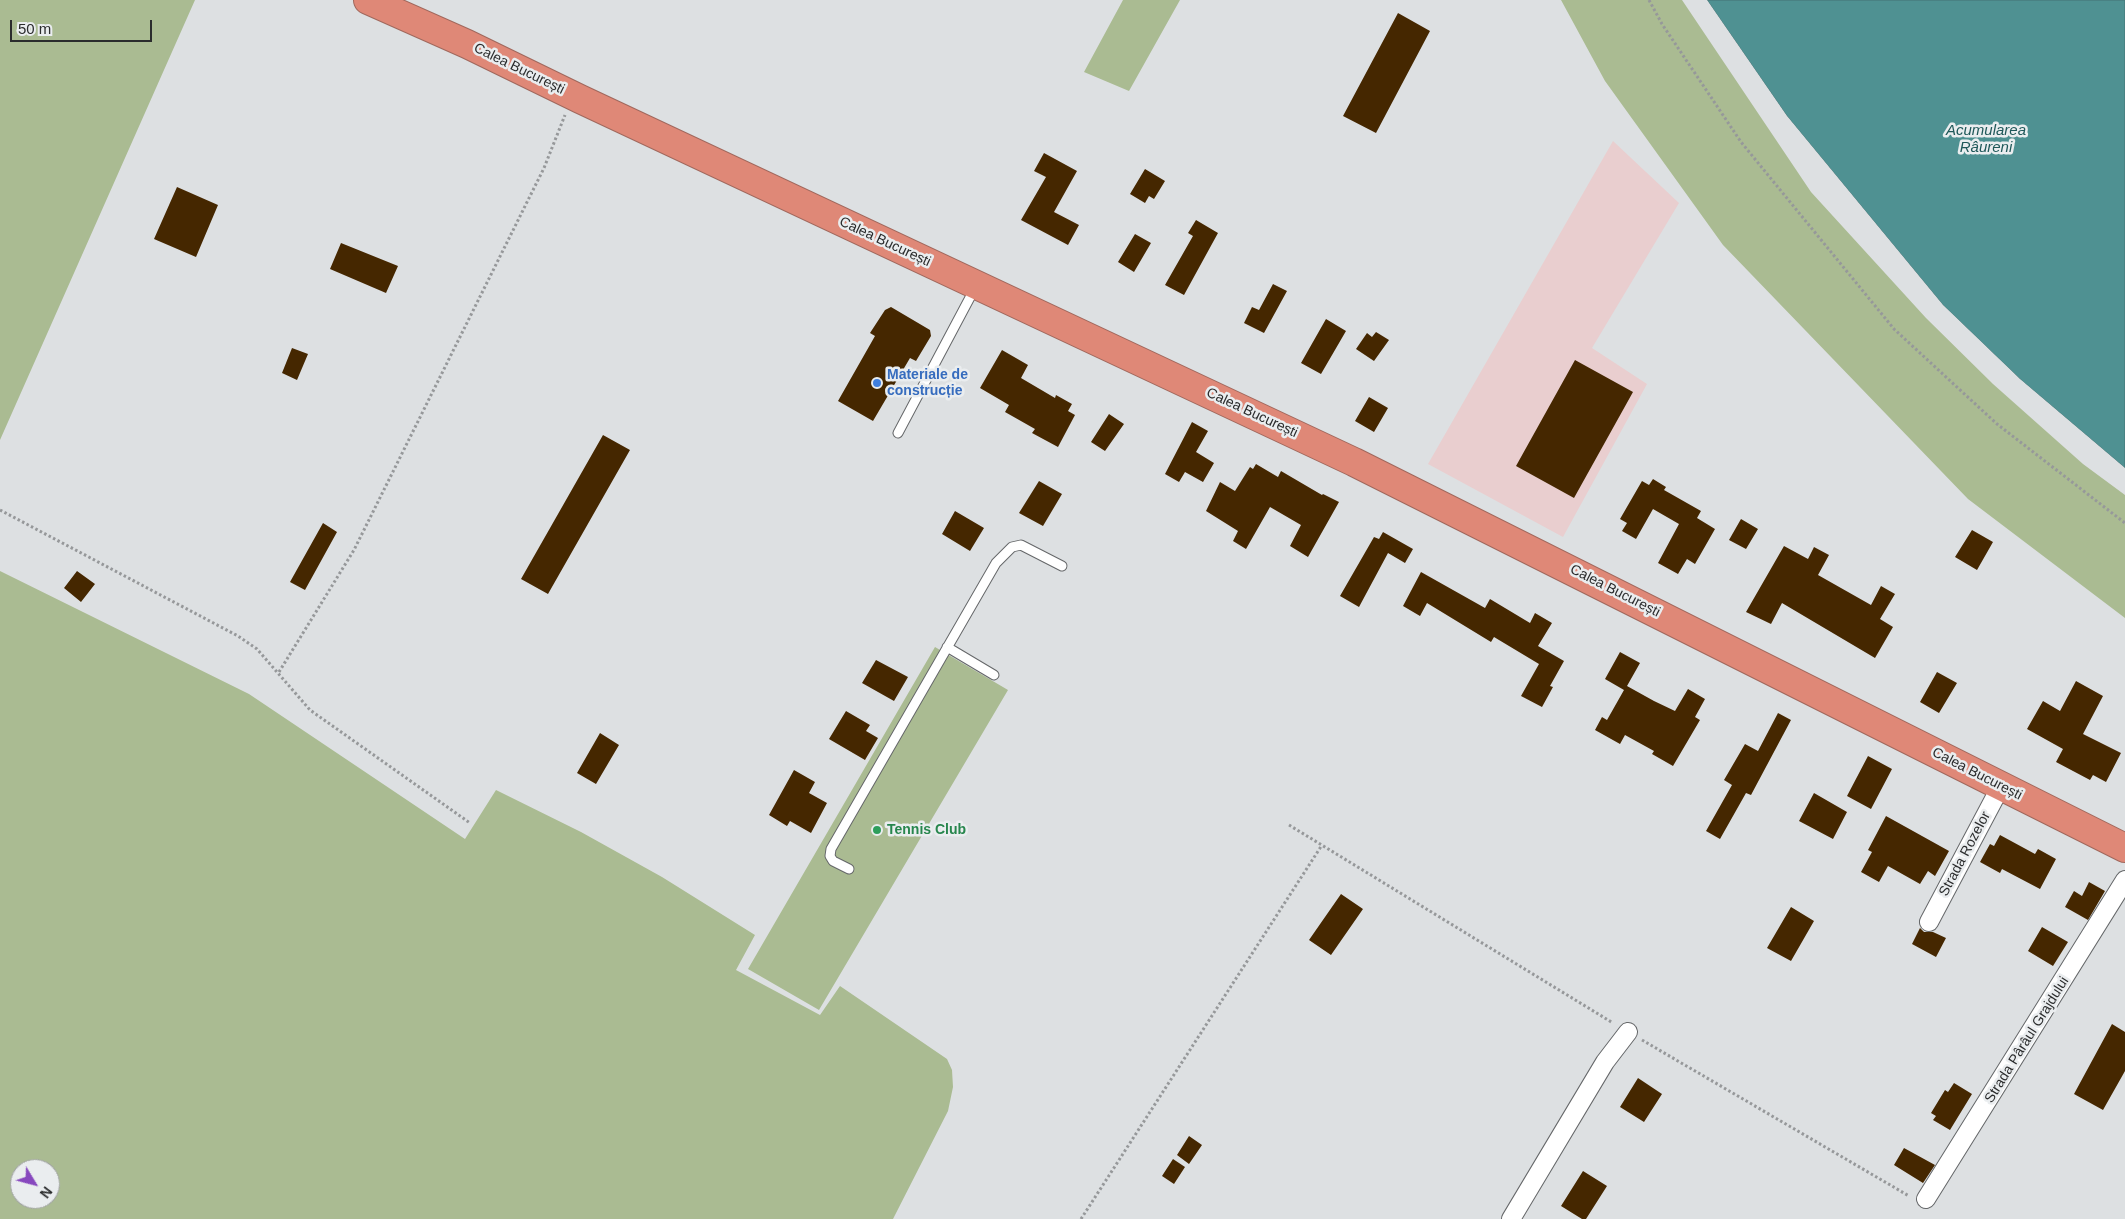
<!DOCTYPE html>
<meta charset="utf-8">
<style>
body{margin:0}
#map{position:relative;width:2125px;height:1219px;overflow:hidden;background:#dde0e2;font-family:Arial,sans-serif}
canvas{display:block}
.north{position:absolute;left:10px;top:1159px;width:50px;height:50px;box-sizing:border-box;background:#eaedef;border:1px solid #9ea0a1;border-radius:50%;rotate:127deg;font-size:14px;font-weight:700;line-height:20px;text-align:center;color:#2b2c2d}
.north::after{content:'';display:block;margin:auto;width:18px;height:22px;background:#8748be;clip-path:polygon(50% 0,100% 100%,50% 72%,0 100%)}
.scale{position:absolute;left:10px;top:20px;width:142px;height:22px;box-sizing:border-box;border:2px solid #2b2c2d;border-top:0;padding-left:6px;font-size:15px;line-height:18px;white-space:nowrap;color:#2b2c2d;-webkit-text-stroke:4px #eaedef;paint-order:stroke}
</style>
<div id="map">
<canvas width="2125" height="1219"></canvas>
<div class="north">N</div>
<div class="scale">50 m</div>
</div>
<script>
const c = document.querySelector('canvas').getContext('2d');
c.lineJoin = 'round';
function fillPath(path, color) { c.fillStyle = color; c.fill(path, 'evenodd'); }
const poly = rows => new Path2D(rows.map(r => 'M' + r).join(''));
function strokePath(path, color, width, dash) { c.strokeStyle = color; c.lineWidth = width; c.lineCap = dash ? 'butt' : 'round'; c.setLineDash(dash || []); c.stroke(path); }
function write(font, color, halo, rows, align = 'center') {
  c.font = font + ' Arial,sans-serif'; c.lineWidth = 5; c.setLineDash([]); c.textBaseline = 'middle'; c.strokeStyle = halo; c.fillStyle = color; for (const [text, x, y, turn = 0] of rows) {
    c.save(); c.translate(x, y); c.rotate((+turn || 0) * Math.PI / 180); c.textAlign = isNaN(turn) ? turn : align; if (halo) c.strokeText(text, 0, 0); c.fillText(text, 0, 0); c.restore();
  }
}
const industrial = poly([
 [1613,141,1679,203,1592,348,1647,384,1563,537,1428,464]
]);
const green = poly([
 [0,0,195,0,0,440],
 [1123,0,1180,0,1129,91,1084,72],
 [1561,0,1682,0,1811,192,1926,318,1993,384,2083,464,2125,495,2125,618,1968,499,1723,245,1605,81],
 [0,571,249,694,465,839,496,790,581,832,662,877,755,935,736,970,820,1015,840,986,947,1059,952,1070,953,1087,948,1111,893,1219,0,1219],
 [20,1169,50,1169,50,1199,20,1199],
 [935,647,1008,690,819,1010,748,969]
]);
const water = poly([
 [1707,0,2125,0,2125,468,2020,379,1943,305,1787,116,1707,0]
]);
const pier = poly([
 [1704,0,1707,0,1787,116,1943,305,2020,379,2125,468,2125,470,2095,448,2018,381,1941,307,1785,118]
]);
const building = poly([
 [1398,13,1430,31,1376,133,1343,116],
 [1044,153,1077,171,1054,212,1079,225,1068,245,1021,220,1046,177,1034,171],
 [1145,169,1165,181,1154,199,1149,196,1145,203,1130,194],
 [177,187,218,205,196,257,154,239],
 [1196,220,1218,233,1184,295,1165,285,1193,236,1188,233],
 [1135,234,1151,243,1134,272,1118,262],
 [341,243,398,266,386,293,330,269],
 [1273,284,1287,291,1264,333,1244,323,1252,307,1259,310],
 [891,307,930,330,931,336,916,361,910,358,873,421,838,401,875,336,870,333,885,310],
 [1326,319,1346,331,1321,374,1301,363],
 [1376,332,1389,340,1374,361,1356,349,1367,333,1372,337],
 [292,348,308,354,297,380,282,373],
 [1002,350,1028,365,1021,378,1055,398,1056,395,1072,404,1068,411,1075,415,1058,447,1032,433,1035,429,1005,412,1009,405,980,388],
 [1575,360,1633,392,1574,498,1516,466],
 [1369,397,1388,408,1374,432,1355,421],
 [1109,414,1124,424,1105,451,1091,442],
 [1192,422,1208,431,1196,452,1214,463,1203,482,1185,472,1179,482,1165,474],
 [603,435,630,450,548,594,521,579],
 [1256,464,1278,477,1281,471,1322,495,1323,494,1339,502,1308,557,1290,546,1301,525,1270,507,1246,549,1233,541,1238,531,1206,511,1220,482,1235,491,1250,467,1253,469],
 [1653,479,1666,487,1664,490,1701,511,1697,518,1715,529,1695,564,1687,559,1678,574,1658,563,1679,524,1653,509,1636,539,1622,531,1627,523,1620,519,1642,481,1649,485],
 [1039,481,1062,494,1043,526,1019,513],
 [955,511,984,528,970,551,942,534],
 [1741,519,1758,529,1746,549,1729,540],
 [323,523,337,532,305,590,290,582],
 [1972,530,1993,542,1977,570,1955,557],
 [1383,532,1413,549,1405,563,1388,553,1359,607,1340,596,1374,537,1379,539],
 [1784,546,1808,559,1814,547,1829,555,1818,575,1871,605,1881,586,1895,594,1880,619,1893,627,1875,658,1782,603,1771,624,1746,612],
 [77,571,95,584,81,602,64,588],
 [1421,572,1485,608,1490,599,1530,623,1535,613,1552,623,1538,646,1564,661,1550,686,1553,687,1542,707,1521,696,1539,664,1494,637,1491,642,1427,603,1420,616,1403,606],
 [1620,652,1640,663,1627,686,1654,701,1675,711,1688,689,1705,699,1695,717,1700,720,1673,766,1652,754,1654,751,1625,735,1620,744,1595,730,1602,717,1607,720,1624,690,1605,679],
 [876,660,908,677,894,701,862,683],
 [1937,672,1957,683,1939,713,1920,702],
 [2076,681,2103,696,2083,734,2121,753,2106,782,2093,775,2090,780,2056,762,2063,749,2027,729,2043,701,2060,711],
 [846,711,870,725,866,731,878,738,865,760,829,739],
 [1778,713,1791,720,1751,795,1746,793,1720,839,1706,831,1732,785,1724,780,1745,744,1758,751],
 [600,733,619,745,596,784,577,773],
 [1868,756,1892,769,1871,809,1847,796],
 [794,770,815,782,809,793,827,803,811,833,790,821,787,826,769,815],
 [1814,793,1847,812,1833,839,1799,821],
 [1886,816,1949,851,1935,876,1928,871,1920,884,1888,866,1879,882,1861,872,1872,852,1868,850],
 [2000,835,2035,854,2038,849,2056,859,2040,889,2002,869,2000,873,1980,862,1990,844,1994,846],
 [2089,882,2105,891,2088,920,2065,907,2074,891,2082,896],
 [1341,894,1363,909,1331,955,1309,940],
 [1791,907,1814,921,1791,961,1767,948],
 [2042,927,2068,942,2053,966,2028,951],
 [1920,928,1924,932,1933,932,1946,938,1936,957,1912,944],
 [2112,1024,2125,1032,2125,1071,2103,1110,2074,1094],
 [1638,1078,1662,1094,1644,1122,1620,1107],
 [1954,1083,1972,1094,1950,1130,1933,1120,1936,1116,1931,1113,1945,1090,1948,1092],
 [1189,1136,1202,1145,1189,1164,1177,1155],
 [1904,1148,1935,1165,1923,1183,1894,1165],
 [1173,1159,1185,1167,1174,1184,1162,1176],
 [1583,1171,1607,1186,1586,1219,1582,1219,1561,1206]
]);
const path = poly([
 [1649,0,1662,24,1741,142,1894,329,1997,424,2125,523],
 [0,510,238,636,257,649,310,710,470,823],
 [279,672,354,550,544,168,565,115],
 [1289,825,1613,1023],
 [1642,1040,1909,1196],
 [1081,1219,1322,845]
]);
const lane = poly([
 [898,433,975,288],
 [947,647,994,675],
 [849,869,833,861,830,856,831,849,996,563,1012,547,1021,545,1062,566]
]);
const street = poly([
 [1929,922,2001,786],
 [1926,1199,2125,880],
 [1511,1219,1605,1062,1628,1032]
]);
const highway = poly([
 [368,0,467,44,580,99,1354,462,2125,848]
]);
const markers = [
 [877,383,5,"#3f7fe0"],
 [877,830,5,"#2e9e5b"]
];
const streetNames = [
 ["Calea București",519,69,26],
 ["Calea București",885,242,25],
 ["Calea București",1252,413,25],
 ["Calea București",1615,591,27],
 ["Calea București",1977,774,27],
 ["Strada Rozelor",1965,854,-62],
 ["Strada Pârâul Grajdului",2027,1040,-58]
];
const shopNames = [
 ["Materiale de",887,375],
 ["construcție",887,391]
];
const leisureNames = [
 ["Tennis Club",887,830]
];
const waterNames = [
 ["Acumularea",1986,131],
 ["Râureni",1986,148]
];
fillPath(industrial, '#e9cecf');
fillPath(green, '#aabb92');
fillPath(water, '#4f9192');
strokePath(water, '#447374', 1);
fillPath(pier, '#dde0e2');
fillPath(building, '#452700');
strokePath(lane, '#656769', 11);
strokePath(street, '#656769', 20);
strokePath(highway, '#a0685d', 30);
strokePath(path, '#96989a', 3, [2.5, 2.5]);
strokePath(lane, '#fff', 9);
strokePath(street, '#fff', 18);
strokePath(highway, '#df8877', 28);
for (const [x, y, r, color] of markers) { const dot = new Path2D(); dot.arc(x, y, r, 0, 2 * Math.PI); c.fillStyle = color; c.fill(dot); strokePath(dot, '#eaedef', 2); }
write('14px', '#2b2c2d', '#eaedef', streetNames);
write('bold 14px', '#366cbe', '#eaedef', shopNames, 'left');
write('bold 14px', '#27864d', '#eaedef', leisureNames, 'left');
write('italic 15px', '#1f5859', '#eaedef', waterNames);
</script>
